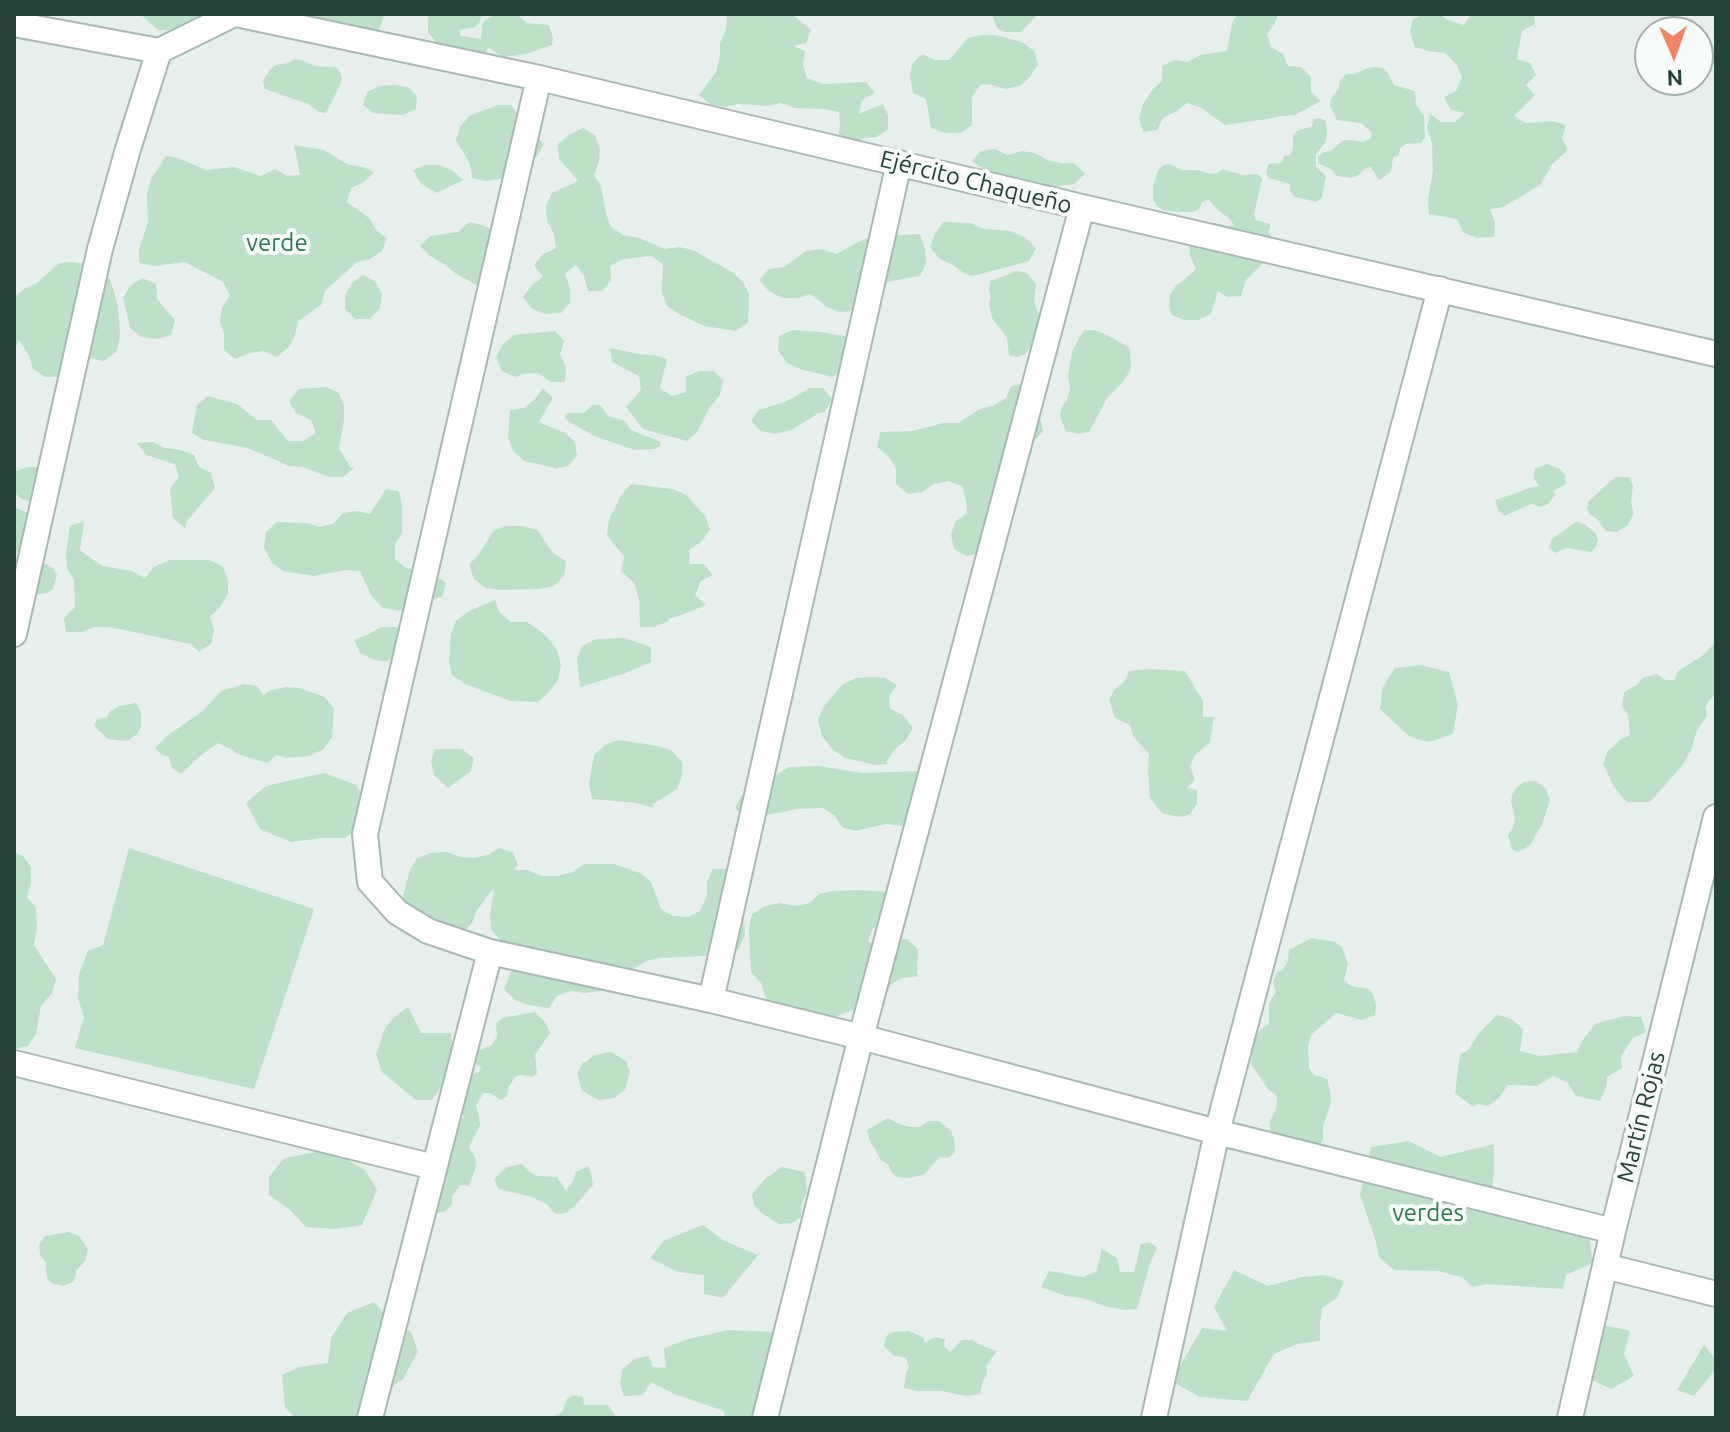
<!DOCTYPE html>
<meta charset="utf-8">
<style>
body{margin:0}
#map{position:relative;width:1730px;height:1432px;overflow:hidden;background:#e6efeb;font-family:Ubuntu,sans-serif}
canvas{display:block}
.frame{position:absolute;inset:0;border:16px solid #24423a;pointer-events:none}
.north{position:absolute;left:1634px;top:16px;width:80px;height:80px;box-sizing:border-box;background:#f7fbf9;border:2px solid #a3b1ad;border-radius:50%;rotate:178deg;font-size:22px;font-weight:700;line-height:32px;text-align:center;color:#24423a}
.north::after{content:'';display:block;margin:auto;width:28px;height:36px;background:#f4845f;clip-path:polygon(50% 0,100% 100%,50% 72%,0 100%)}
</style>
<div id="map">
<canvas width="1730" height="1432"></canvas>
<div class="frame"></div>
<div class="north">N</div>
</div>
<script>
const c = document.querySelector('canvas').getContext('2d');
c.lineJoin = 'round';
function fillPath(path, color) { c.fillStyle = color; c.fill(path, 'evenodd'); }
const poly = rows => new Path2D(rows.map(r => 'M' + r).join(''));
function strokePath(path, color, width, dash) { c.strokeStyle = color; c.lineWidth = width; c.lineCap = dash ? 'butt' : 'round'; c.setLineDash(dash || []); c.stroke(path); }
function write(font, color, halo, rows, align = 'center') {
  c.font = font + ' Ubuntu,sans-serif'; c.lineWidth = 8; c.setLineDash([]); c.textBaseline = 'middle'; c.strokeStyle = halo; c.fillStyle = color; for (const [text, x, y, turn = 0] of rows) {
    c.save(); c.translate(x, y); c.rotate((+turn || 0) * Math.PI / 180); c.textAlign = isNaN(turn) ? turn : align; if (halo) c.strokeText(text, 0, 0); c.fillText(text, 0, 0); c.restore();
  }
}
const green = poly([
 [140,14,213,14,186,31,158,30],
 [312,14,385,14,378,32,316,21],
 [430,14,481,14,480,22,475,27,459,30,461,36,481,39,482,24,487,19,497,14,516,14,527,23,549,25,553,38,552,45,526,54,503,57,488,47,485,56,441,49,428,32,428,17],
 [727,14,792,14,811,30,806,43,793,46,805,51,803,65,807,78,823,84,866,82,875,93,862,100,859,114,883,104,888,115,888,130,876,137,864,138,851,146,837,141,840,126,839,112,824,109,795,108,781,103,768,106,739,104,724,107,711,105,699,95,716,72,720,56,720,43,726,30],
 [991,14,1038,14,1021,32,1006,32,998,29],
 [1237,14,1278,14,1275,23,1267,34,1271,47,1283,54,1288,66,1301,67,1311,77,1311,92,1321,101,1295,115,1281,116,1267,119,1225,125,1200,107,1187,103,1177,111,1163,118,1157,130,1143,132,1139,118,1143,104,1152,90,1162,81,1162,66,1175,60,1188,62,1200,55,1227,51,1232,23],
 [1425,14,1439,14,1450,21,1464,25,1471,14,1534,14,1535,24,1522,31,1517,59,1530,63,1536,75,1526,85,1535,95,1514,116,1526,123,1553,121,1566,125,1562,138,1568,150,1549,167,1550,168,1540,185,1503,207,1490,209,1495,223,1494,237,1476,238,1463,232,1457,219,1429,214,1428,200,1433,171,1432,143,1427,128,1430,114,1441,122,1455,122,1465,113,1451,110,1444,97,1456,91,1462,77,1456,64,1445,53,1429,51,1415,47,1410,32,1413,19],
 [981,35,995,35,1022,42,1034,51,1038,64,1030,77,1020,86,1005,89,991,85,991,84,980,85,972,97,972,125,960,133,945,133,931,128,926,99,913,93,910,78,912,64,922,54,935,60,949,60,968,38],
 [294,59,302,60,315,66,336,67,340,72,342,80,339,87,326,113,319,112,308,104,265,89,263,81,270,69,276,65,289,63],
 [1375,67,1383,68,1388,73,1394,85,1415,91,1416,105,1424,116,1425,137,1421,143,1406,144,1400,148,1399,155,1393,158,1391,172,1379,180,1371,167,1364,169,1359,175,1351,178,1337,176,1332,170,1318,163,1318,156,1324,152,1331,151,1342,141,1349,140,1363,142,1370,139,1372,133,1361,123,1337,120,1330,106,1331,99,1339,88,1340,80,1346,74,1355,74,1368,68],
 [394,85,408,87,417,96,416,109,403,115,374,113,363,105,367,92,380,86],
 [498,105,511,105,519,116,544,144,537,156,526,165,500,179,486,181,472,178,470,164,456,140,460,127,469,116],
 [1320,118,1326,121,1327,135,1325,143,1316,154,1316,167,1326,176,1322,197,1317,202,1295,197,1290,191,1290,184,1268,178,1266,171,1269,164,1282,163,1284,156,1290,155,1293,149,1293,135,1298,130,1312,127,1313,119],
 [583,128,595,135,600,149,599,162,594,175,601,186,606,214,611,227,623,235,639,238,665,249,679,247,693,250,732,272,743,282,749,294,748,322,736,331,704,326,679,314,667,306,662,292,663,264,651,256,623,259,610,266,611,280,603,291,588,291,584,276,576,265,565,274,570,288,570,303,561,313,546,314,532,309,523,297,532,285,543,277,534,265,543,254,556,248,554,234,547,221,546,206,552,193,578,181,559,159,558,144,569,135],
 [294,145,324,150,349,165,363,167,374,172,364,182,351,188,347,202,369,218,376,230,387,238,382,251,370,259,357,262,325,291,321,305,298,321,295,335,289,347,277,357,263,351,250,353,235,359,224,350,224,334,220,321,222,308,230,295,223,282,185,262,154,266,139,263,139,249,148,222,147,194,151,179,166,156,178,158,206,170,234,167,261,176,275,169,287,176,300,175],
 [995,149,1007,155,1022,151,1035,153,1047,160,1061,163,1074,163,1085,174,1074,184,1060,186,1032,196,995,178,972,161,981,151],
 [1169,164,1182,170,1197,170,1210,174,1217,173,1223,169,1243,175,1258,174,1262,179,1254,214,1256,220,1270,224,1270,230,1268,231,1270,234,1271,243,1264,262,1246,280,1241,296,1227,297,1218,291,1211,314,1198,320,1184,320,1172,315,1169,307,1170,294,1177,284,1184,280,1196,269,1190,256,1189,245,1195,234,1215,223,1228,226,1234,225,1230,219,1218,210,1208,199,1202,202,1199,209,1192,212,1178,212,1163,210,1157,206,1153,200,1153,186,1158,171,1162,166],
 [425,165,439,165,452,170,463,180,437,193,420,183,413,170],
 [469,222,483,225,495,231,506,255,511,268,494,290,480,287,455,273,444,264,430,256,420,246,430,236,458,232],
 [943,222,971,223,983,229,1011,231,1026,238,1036,248,1029,261,973,276,965,274,953,265,940,259,930,247,935,234],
 [920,234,925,250,926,263,920,276,891,281,879,287,854,311,840,312,827,307,811,294,797,298,782,298,769,291,759,280,769,269,784,267,806,251,822,249,836,254,862,240,876,236],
 [73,262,88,264,100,270,110,279,118,306,120,336,117,351,104,361,76,355,60,377,45,377,33,369,29,356,19,340,14,349,14,298,24,289,37,283,59,263],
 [1017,271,1027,273,1036,284,1034,300,1044,333,1025,354,1017,357,1009,355,1007,338,992,318,989,304,991,298,989,290,990,281],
 [363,275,375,281,382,294,380,308,370,319,355,319,345,309,345,295,352,283],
 [142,278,156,284,157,299,175,320,171,335,157,339,142,337,130,328,123,298,130,286],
 [792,330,820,332,850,337,856,362,832,377,800,369,787,363,778,350,779,336],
 [1084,330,1094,330,1107,335,1130,348,1131,369,1123,382,1107,398,1089,432,1078,434,1066,431,1060,417,1062,406,1067,400,1070,389,1068,375,1072,351],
 [555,331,564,341,560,354,566,367,565,382,551,382,538,373,523,374,515,377,502,371,496,357,503,344,514,335],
 [610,348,638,354,654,355,667,359,660,388,672,396,686,392,686,377,699,371,714,371,723,381,720,395,710,407,697,432,687,441,643,429,626,407,641,390,639,376,612,362],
 [1025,383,1037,390,1043,403,1040,417,1043,431,1033,442,1031,456,1010,476,989,551,967,556,954,549,951,535,955,522,967,513,966,500,962,486,948,481,934,484,922,492,908,494,896,484,896,469,889,457,877,447,880,432,913,431,943,423,958,423,980,409,994,405,1006,398,1011,386],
 [326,387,339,393,344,406,344,420,339,448,350,467,354,468,343,477,329,477,303,467,289,466,248,448,204,440,192,433,197,405,208,396,237,404,257,420,271,420,288,441,303,441,316,433,311,420,296,413,289,401,299,389],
 [543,388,553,398,539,422,565,433,575,442,577,456,568,466,557,468,554,469,555,468,524,461,513,451,508,437,510,410,524,408,535,399],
 [810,388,823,388,832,399,825,412,815,414,816,415,791,430,776,434,761,431,751,421,759,410,785,402],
 [592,405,600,405,608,416,625,421,631,430,661,442,660,446,654,449,635,450,594,436,566,420,565,416,567,413,584,413],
 [153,442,165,448,180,450,194,455,199,467,211,473,215,488,187,521,185,528,173,518,170,489,179,477,175,464,146,455,137,443],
 [1547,464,1560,469,1565,475,1566,484,1553,491,1555,495,1548,504,1541,507,1531,504,1504,516,1498,510,1495,500,1517,493,1528,488,1539,486,1534,478,1534,469],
 [27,467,42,467,59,478,58,492,53,497,34,503,20,498,14,492,14,472],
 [1615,477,1629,477,1633,485,1631,503,1634,514,1627,526,1616,532,1606,531,1596,518,1590,515,1587,509,1589,501],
 [631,484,673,489,686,495,706,517,710,530,701,542,689,550,690,564,704,564,713,575,701,581,695,595,706,605,679,616,668,619,669,621,654,627,640,627,639,598,634,583,621,571,624,557,607,535,609,520,622,494],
 [386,489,399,491,402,505,402,533,395,545,395,559,406,568,435,575,446,583,442,597,428,601,417,610,402,611,383,608,372,597,360,571,345,570,314,576,283,571,272,563,264,547,266,532,277,522,307,523,320,527,333,524,343,513,357,511,370,514],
 [14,507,48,522,51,528,48,534,24,550,14,552],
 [1577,521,1586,525,1595,533,1598,540,1596,546,1591,552,1567,548,1555,553,1549,547,1552,539],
 [84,522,80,550,102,566,132,571,145,578,154,567,170,560,210,560,223,567,228,580,228,593,221,606,210,617,214,630,211,644,199,652,191,644,109,627,94,627,82,632,66,632,64,618,75,607,74,580,67,568,66,553,70,525],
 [507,526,523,526,537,530,554,554,566,561,564,576,554,586,540,589,501,590,486,588,474,579,469,565,479,554,494,530],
 [19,561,40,561,53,568,57,575,53,589,48,593,33,595,14,604,14,563],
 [495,600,500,613,511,622,527,622,539,630,550,640,558,652,561,666,558,680,549,692,538,702,510,701,465,684,452,675,449,662,451,634,456,621,467,612],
 [381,627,395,627,407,634,398,656,386,661,388,662,374,660,360,653,354,640,369,634],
 [625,638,651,647,651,662,623,674,580,687,577,659,582,646,596,639],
 [1716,642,1716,693,1705,706,1707,715,1696,733,1692,748,1682,766,1650,802,1627,802,1614,787,1603,764,1608,751,1621,739,1630,735,1628,715,1622,707,1624,692,1637,685,1643,678,1656,674,1666,680,1674,680,1678,671,1702,656],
 [1421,665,1449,672,1458,704,1453,734,1429,742,1410,737,1380,709,1383,687,1395,668],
 [1149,669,1185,671,1203,701,1203,717,1214,717,1210,742,1195,755,1190,766,1195,779,1187,788,1197,790,1197,804,1190,814,1182,817,1163,814,1155,805,1150,797,1148,772,1149,754,1133,736,1130,725,1115,718,1109,700,1114,690,1124,682,1129,671],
 [871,677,885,678,897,685,889,696,890,709,903,715,913,728,905,741,894,750,886,762,889,764,875,765,845,758,832,749,822,736,818,720,823,707,843,684,856,678],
 [244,684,257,686,264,695,269,691,285,687,299,688,325,697,334,709,332,737,324,749,309,756,285,758,277,755,267,763,237,754,231,749,218,743,201,755,181,774,172,768,169,757,162,755,155,748,167,736,204,710,221,691],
 [136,703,141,713,141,726,137,734,127,741,108,739,94,726,97,719,107,717,110,711,119,706],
 [618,740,659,746,672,751,682,762,682,776,677,789,653,804,653,808,636,803,592,799,589,784,594,755,605,745],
 [435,749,462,749,474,758,471,771,448,788,434,775,431,762],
 [819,766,862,773,921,771,918,821,902,826,886,824,856,831,843,828,835,816,823,808,796,809,745,820,735,808,741,796,789,767],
 [324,773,356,785,373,810,359,827,345,838,323,838,291,842,260,829,246,803,266,786],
 [1536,781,1546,789,1550,800,1542,824,1530,845,1523,850,1517,852,1512,849,1508,835,1513,828,1515,818,1511,802,1512,795,1516,788,1524,782],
 [129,848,314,909,254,1089,75,1048,84,1017,78,999,79,974,88,951,103,945],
 [499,848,513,852,518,865,514,870,528,870,542,876,557,876,573,872,584,864,614,864,640,873,651,882,661,909,673,916,688,917,700,911,707,896,707,882,713,869,729,869,742,871,753,881,742,892,745,934,739,949,725,955,660,958,646,961,633,969,628,984,615,989,586,993,571,991,557,996,549,1008,528,1005,515,1000,504,989,515,962,513,949,500,940,491,929,490,915,494,888,477,910,472,923,462,934,419,932,402,900,410,870,417,858,431,853,447,852,460,857,474,858,488,855],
 [14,852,23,856,31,867,31,883,27,897,36,907,37,928,34,945,56,979,52,993,41,1006,36,1034,28,1046,15,1049],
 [862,890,889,892,902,898,910,912,905,924,873,928,868,941,880,947,892,939,907,939,918,949,917,975,921,976,902,978,890,985,884,998,886,1004,873,1009,858,1008,830,1019,770,1011,761,983,751,972,749,929,752,914,765,906,780,903,795,906,810,903,819,894,832,891],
 [1311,938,1335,942,1342,947,1348,964,1344,980,1351,986,1369,989,1374,997,1376,1005,1375,1015,1362,1020,1336,1013,1311,1035,1308,1048,1309,1068,1314,1075,1327,1079,1329,1086,1331,1103,1323,1126,1323,1140,1315,1149,1271,1138,1270,1121,1276,1109,1277,1096,1268,1089,1251,1064,1254,1038,1261,1029,1269,1024,1269,1003,1276,992,1273,982,1277,972,1283,970,1288,961,1289,950],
 [408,1007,421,1033,451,1033,453,1052,449,1074,432,1100,416,1100,382,1072,376,1055,385,1028,394,1017],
 [535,1012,545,1022,550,1033,535,1055,537,1073,533,1077,522,1075,516,1076,508,1088,507,1096,501,1100,490,1093,483,1093,476,1106,479,1116,480,1125,469,1147,475,1158,476,1166,469,1186,460,1185,452,1197,452,1205,444,1212,436,1213,434,1208,458,1124,464,1116,453,1110,468,1092,463,1084,468,1075,479,1072,481,1067,471,1062,476,1052,492,1045,497,1036,496,1024,502,1018],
 [1497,1015,1510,1018,1523,1029,1520,1051,1539,1056,1577,1052,1582,1041,1595,1024,1624,1016,1641,1017,1646,1032,1633,1038,1621,1056,1622,1068,1607,1077,1607,1085,1600,1101,1576,1096,1568,1083,1553,1076,1537,1086,1508,1085,1498,1099,1488,1106,1478,1104,1473,1107,1455,1093,1460,1055,1469,1049,1479,1033],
 [611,1052,626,1061,630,1072,625,1090,614,1098,599,1100,582,1091,577,1073,583,1062,586,1062,594,1055],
 [888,1118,899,1124,910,1127,919,1127,929,1121,939,1121,951,1131,954,1139,955,1152,949,1158,940,1157,924,1175,908,1178,897,1177,891,1172,888,1164,881,1160,870,1141,867,1130],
 [1409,1141,1441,1157,1494,1144,1494,1172,1490,1205,1588,1227,1593,1263,1566,1275,1563,1289,1486,1284,1473,1287,1462,1277,1438,1271,1394,1270,1379,1257,1375,1238,1360,1195,1371,1147],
 [321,1151,346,1159,365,1170,377,1190,362,1225,335,1229,306,1227,290,1210,269,1195,269,1177,284,1158],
 [522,1164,531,1173,537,1176,557,1177,566,1191,573,1181,576,1172,588,1166,591,1173,593,1185,574,1207,566,1213,560,1214,554,1213,548,1205,532,1197,499,1189,494,1180,498,1175,507,1167],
 [782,1167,805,1172,807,1191,802,1204,801,1217,793,1223,779,1224,760,1212,754,1205,752,1194,765,1179],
 [703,1225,723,1240,758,1255,723,1298,704,1294,704,1275,678,1272,650,1258,665,1240],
 [69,1232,79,1236,88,1249,85,1261,76,1271,76,1275,73,1282,64,1286,53,1284,47,1278,46,1263,40,1255,39,1244,45,1236],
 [1150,1242,1157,1248,1150,1263,1137,1309,1125,1310,1104,1306,1083,1298,1066,1296,1041,1287,1049,1271,1083,1277,1096,1272,1102,1249,1117,1258,1120,1272,1134,1272,1141,1244],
 [1234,1270,1268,1286,1302,1277,1324,1275,1344,1281,1337,1298,1322,1308,1320,1324,1320,1341,1297,1344,1274,1354,1247,1401,1200,1397,1171,1381,1202,1328,1227,1331,1214,1307],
 [374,1302,386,1316,411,1332,418,1351,403,1379,383,1392,360,1418,295,1418,285,1407,282,1375,299,1367,328,1363,331,1338,347,1313],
 [1601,1324,1630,1331,1624,1354,1634,1376,1611,1389,1590,1379],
 [728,1330,774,1332,783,1352,763,1418,725,1418,724,1411,674,1394,651,1382,643,1395,624,1396,620,1384,622,1370,634,1359,649,1356,653,1367,666,1368,664,1348,688,1339],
 [909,1331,924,1338,924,1343,935,1337,945,1339,944,1346,950,1352,962,1340,973,1340,978,1344,997,1351,986,1366,987,1369,986,1376,983,1380,980,1394,966,1396,942,1391,917,1391,904,1388,906,1373,909,1368,906,1358,893,1355,884,1346,887,1335,893,1332],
 [1704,1345,1716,1360,1716,1369,1694,1396,1677,1390],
 [574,1395,583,1397,584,1405,608,1405,617,1418,550,1418,562,1412,567,1399]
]);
const street = poly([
 [236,14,539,78,1082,207,1716,354],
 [14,24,159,51],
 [539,78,365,834,370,882,397,912,428,931,490,952,711,1000,861,1037,1217,1132,1613,1231],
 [14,634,100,249,128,149,159,51,234,14],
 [711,1000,899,163],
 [14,1063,434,1167],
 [1605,1266,1716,1294],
 [370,1418,490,952],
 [765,1418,861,1037,1082,207],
 [1154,1418,1217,1132,1440,289],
 [1570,1418,1613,1231,1716,817]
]);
const streetNames = [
 ["Ejército Chaqueño",976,182,14],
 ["Martín Rojas",1641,1117,-76]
];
const parkNames = [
 ["verde",277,243],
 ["verdes",1428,1213]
];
fillPath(green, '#bfe0c8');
strokePath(street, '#a8b8b2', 28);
strokePath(street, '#fff', 24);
write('24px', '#24423a', '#f7fbf9', streetNames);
write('24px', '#2d7a4b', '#f7fbf9', parkNames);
</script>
